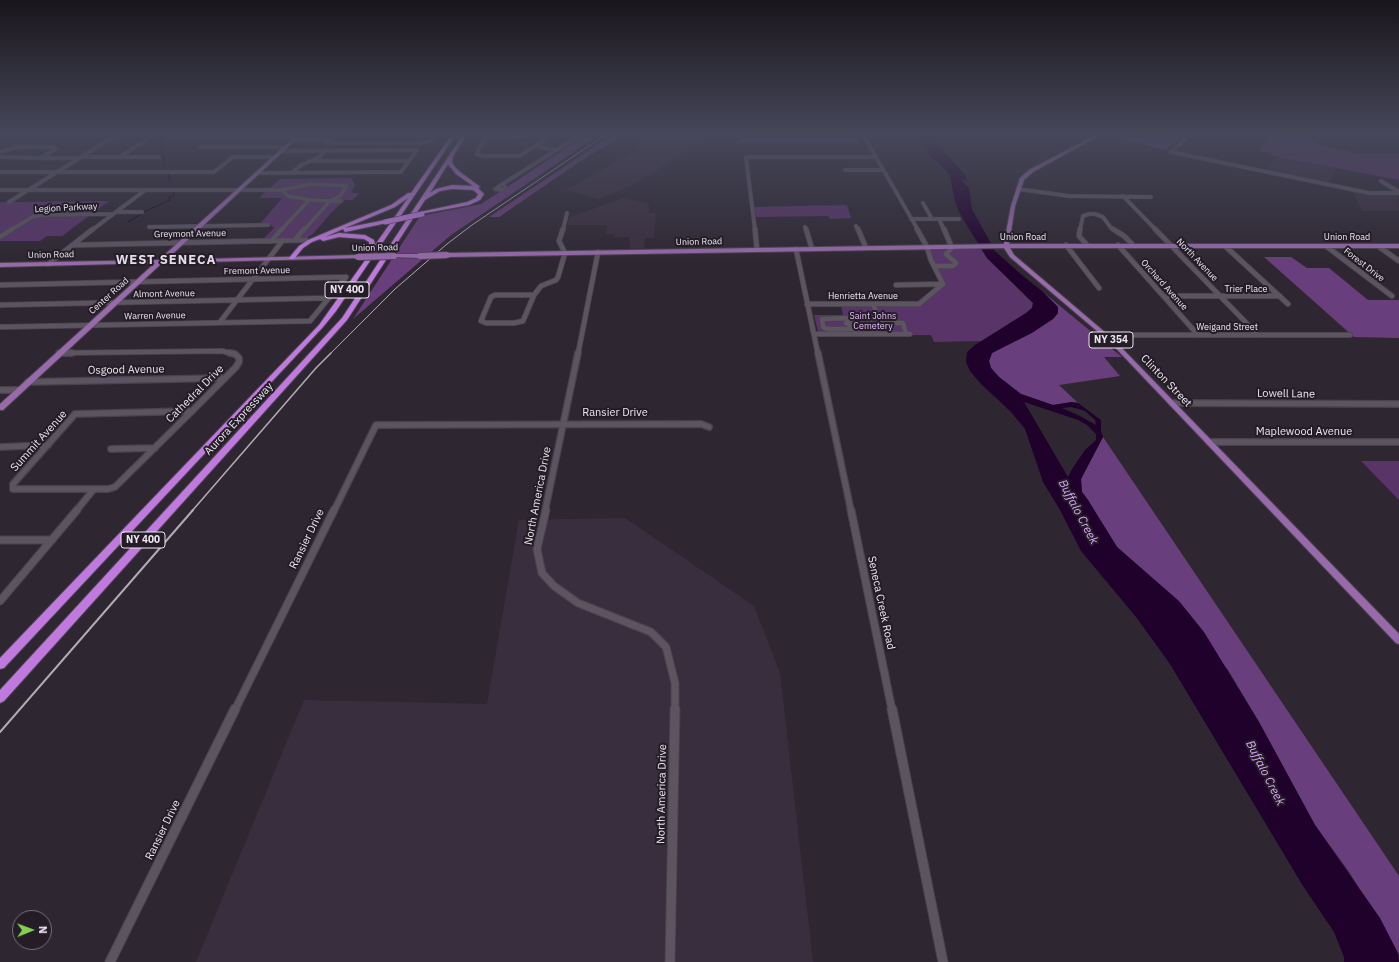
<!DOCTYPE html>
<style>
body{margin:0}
#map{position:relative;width:1399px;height:962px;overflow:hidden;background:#2e2731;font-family:"IBM Plex Sans",sans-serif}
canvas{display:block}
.north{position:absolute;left:12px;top:910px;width:40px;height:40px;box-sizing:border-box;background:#241d27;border:1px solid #746e77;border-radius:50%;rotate:89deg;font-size:11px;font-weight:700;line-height:16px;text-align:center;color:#ece7ef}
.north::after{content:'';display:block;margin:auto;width:14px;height:18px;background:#83d04e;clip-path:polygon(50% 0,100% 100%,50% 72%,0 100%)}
</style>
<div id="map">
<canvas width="1399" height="962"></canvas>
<div class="north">N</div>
</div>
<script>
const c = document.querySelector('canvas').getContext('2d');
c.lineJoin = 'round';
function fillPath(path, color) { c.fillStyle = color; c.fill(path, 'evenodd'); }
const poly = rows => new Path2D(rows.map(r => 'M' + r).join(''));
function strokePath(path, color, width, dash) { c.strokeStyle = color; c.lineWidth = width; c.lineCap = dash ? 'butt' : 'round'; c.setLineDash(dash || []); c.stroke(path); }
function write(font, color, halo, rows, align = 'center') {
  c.font = font + ' "IBM Plex Sans",sans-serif'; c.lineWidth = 4; c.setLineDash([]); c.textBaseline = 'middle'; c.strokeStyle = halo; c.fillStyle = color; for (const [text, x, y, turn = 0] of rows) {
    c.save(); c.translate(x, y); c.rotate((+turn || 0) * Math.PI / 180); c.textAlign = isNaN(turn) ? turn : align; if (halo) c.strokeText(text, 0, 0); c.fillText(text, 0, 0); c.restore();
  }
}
const built = poly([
 [647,133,714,133,640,181,600,199,565,190,634,152,637,143],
 [1278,156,1338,168,1327,183,1265,171],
 [1353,192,1376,195,1398,195,1399,211,1362,211],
 [624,198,647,203,649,206,649,213,656,213,654,238,645,238,644,248,630,249,630,237,615,237,615,234,606,234,607,225,567,225,570,217],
 [625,518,754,606,780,673,813,962,196,962,304,700,487,704,519,520]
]);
const green = poly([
 [1236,133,1315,133,1310,137,1315,143,1355,153,1399,154,1399,180,1268,155,1270,153,1260,151,1267,139],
 [351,178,355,185,351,193,359,193,353,200,345,200,331,213,313,234,305,239,263,239,274,228,269,224,260,224,282,198,259,198,280,179],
 [109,201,62,236,47,236,40,241,0,241,0,202],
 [847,205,851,218,830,219,828,216,756,217,754,207],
 [979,246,987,258,1033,303,1032,308,1026,313,982,341,934,342,931,335,819,336,814,315,843,315,841,306,919,306,943,284,927,247],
 [1361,461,1399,461,1399,500]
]);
const forest = poly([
 [589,133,602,133,451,235,353,319,420,216,481,204],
 [615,133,627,133,582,160,499,217,489,217],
 [750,133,856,133,861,143,734,143],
 [1107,133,1159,133,1181,137,1166,150,1104,135],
 [1264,257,1291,257,1307,268,1329,268,1368,300,1399,300,1399,338,1354,337],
 [1043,292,1122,357,1104,357,1120,376,1059,385,1078,403,1072,402,1053,405,1021,394,999,377,991,368,989,361,992,353,1053,319,1058,313,1058,307],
 [1103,437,1399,876,1399,955,1349,872,1315,825,1259,722,1228,670,1142,569,1117,547,1088,500,1082,492,1081,479]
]);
const water = poly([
 [914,133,933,133,939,146,966,176,967,182,964,179,962,180,969,188,972,209,995,251,1023,276,1043,292,1058,307,1058,313,1053,319,1032,333,992,353,989,361,991,368,999,377,1021,394,1053,405,1072,402,1078,403,1101,420,1101,431,1103,437,1081,479,1082,492,1088,500,1117,547,1179,601,1204,632,1259,722,1315,825,1380,918,1398,953,1399,962,1344,962,1344,957,1334,932,1303,886,1170,664,1136,617,1081,551,1060,510,1043,482,1025,429,1011,412,980,383,970,371,966,362,967,352,975,345,1026,313,1032,308,1033,303,987,258,960,214,955,202,950,176,946,170,932,158],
 [1024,402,1078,420,1087,425,1096,434,1096,440,1085,450,1072,469,1068,477],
 [1071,407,1085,411,1095,420,1096,425,1080,416,1062,408]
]);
const stream = poly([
 [162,133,159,134,165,168,168,171],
 [168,173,170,182],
 [128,222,148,210,170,200,169,198,173,196,174,192]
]);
const minorFar4 = poly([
 [0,133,156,133],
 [337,133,327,143,423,143,432,140,437,134,433,133],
 [862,133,918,230],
 [555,134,519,156,483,156,477,154,484,139,487,138,555,134],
 [166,137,296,137],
 [1185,139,1171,152,1369,193,1399,193],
 [293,140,329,140],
 [535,146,557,150],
 [200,147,284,147],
 [0,152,17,147,54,147,56,149],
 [0,157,40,158,56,149],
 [81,157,159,157],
 [120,157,156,133],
 [40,158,79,158],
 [312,161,409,161],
 [845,170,883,170],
 [0,172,214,172,233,157,274,157],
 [257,173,401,172,417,150,280,151],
 [292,173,301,165,318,158,326,150],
 [1381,181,1399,192],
 [504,183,505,188,502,190,495,189,504,183],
 [504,183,584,133],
 [1018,189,1069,196,1151,197],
 [0,190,282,190,288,196,311,200,330,201,304,230],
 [282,190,311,184,347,186,340,196,330,201,341,201],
 [1123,196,1156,230],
 [9,202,118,134],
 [923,203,932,219],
 [116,212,142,212],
 [911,219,959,219],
 [939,219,944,230],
 [856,226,858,230],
 [149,227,268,225],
 [805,227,806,230],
 [11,230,32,217,42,215,113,214],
 [92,230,144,191],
 [281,230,309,200],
 [563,230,567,213],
 [755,230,746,157,875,157],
 [1080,230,1083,216,1089,214,1095,214,1103,217,1111,228,1115,230]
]);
const minorFar3 = poly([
 [755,229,757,250],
 [806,229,812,249],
 [858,229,866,248],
 [1080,229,1079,236,1087,245],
 [1113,229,1124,236,1133,245],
 [1155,229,1258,335],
 [0,237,12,229],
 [295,240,304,229],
 [271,241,282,229],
 [74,245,306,240],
 [1066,245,1099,288],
 [1118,245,1198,335],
 [1225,246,1288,304],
 [1326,246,1392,296],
 [1378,246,1399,261],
 [796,249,818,354],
 [48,264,93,229],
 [934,266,953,266,956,263,946,254,952,248,944,229],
 [0,285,346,277],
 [896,285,943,284],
 [495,295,534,295,523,321,514,323,486,323,481,321,491,297,495,295],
 [534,295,541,286,556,280,558,277,565,253,559,241,563,229],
 [1164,296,1280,296],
 [807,304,919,304,943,284,931,260,927,247,917,229],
 [873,304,878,317],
 [0,305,329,298],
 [878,317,881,327,880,329,827,329,823,327,822,319,878,317],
 [851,320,846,323,852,326],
 [220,322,283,240],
 [879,323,903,323,906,334],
 [0,327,310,321,346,277],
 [814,334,910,334],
 [1104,335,1350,335],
 [59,353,222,351,234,354],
 [578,354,598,252]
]);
const minorFar2 = poly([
 [59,353,72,353],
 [818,353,851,511],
 [28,382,225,378],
 [0,390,20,390],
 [1172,403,1399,404],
 [192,411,115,487,108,489,13,489,13,484,75,414,192,411],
 [192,411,236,367,239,362,239,358,235,354,230,353],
 [1209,442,1399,442],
 [0,447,48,445],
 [111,449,155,448],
 [76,511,94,489],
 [334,511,376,425,701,424,709,427],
 [545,511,578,353]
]);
const minorFar1 = poly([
 [546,510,537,549,542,573,554,586,578,603,651,632,666,647,675,683,675,710],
 [851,510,892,710],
 [0,540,52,540],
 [0,601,77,510],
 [235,710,334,510]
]);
const minor = poly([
 [892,709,943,962],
 [110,962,235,709],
 [670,962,675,709]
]);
const major = poly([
 [299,133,303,133,166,260,358,255,360,256,360,258,162,263,3,410,0,410,0,404,155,263,0,267,0,263,159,260,299,133],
 [1099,133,1104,133,1033,172,1024,180,1015,206,1009,244,1399,244,1399,248,1010,248,1014,255,1114,340,1399,634,1399,644,1396,643,1110,342,1010,257,1004,248,447,257,444,255,447,253,1004,244,1011,206,1020,178,1029,170,1099,133],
 [394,254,420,254,423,256,420,258,392,257,392,255,394,254]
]);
const highway = poly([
 [453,133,457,133,336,311,323,327,4,668,0,669,0,658,319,325,371,252,369,242,364,239,339,237,323,241,320,239,312,242,303,248,294,259,290,259,289,258,299,246,308,240,391,205,408,193,411,193,453,133],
 [408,198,375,245,374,240,365,235,339,233,325,237,343,229,345,232,387,223,387,221,385,220,345,228,395,207,408,198],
 [464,133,468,133,453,156,452,162,454,166,460,172,479,186,480,187,478,188,484,194,480,200,469,205,420,214,420,212,467,202,476,198,478,194,473,190,452,189,440,191,425,200,347,320,4,701,0,703,0,690,342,318,464,133],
 [448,164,456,174,473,186,452,185,436,189,430,193,448,164]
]);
const railFar2 = poly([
 [330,354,395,289,447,244,472,225,608,133]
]);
const railFar1 = poly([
 [192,511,316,368,331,353]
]);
const rail = poly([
 [0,732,193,510]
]);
const majorBridge = poly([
 [420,256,447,255],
 [358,257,394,256]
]);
const highwayBridge = poly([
 [385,222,422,214]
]);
const farStreetnames = [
 ["Legion Parkway",66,208,-3],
 ["Greymont Avenue",190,234,-1],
 ["Union Road",1023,237],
 ["Union Road",1347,237],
 ["Union Road",699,242,-1],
 ["Union Road",375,248,-1],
 ["Union Road",51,255,-1],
 ["North Avenue",1197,260,46],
 ["Forest Drive",1364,265,38],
 ["Fremont Avenue",257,271,-1],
 ["Orchard Avenue",1164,285,48],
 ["Trier Place",1246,289],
 ["Almont Avenue",164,294,-1],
 ["Center Road",109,296,-42],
 ["Henrietta Avenue",863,296],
 ["Warren Avenue",155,316,-1],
 ["Weigand Street",1227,327]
];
const farParknames = [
 ["Saint Johns",873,316],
 ["Cemetery",873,326]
];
const shields = [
 [347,290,44],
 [1111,340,44],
 [143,540,44]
];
const shieldNames = [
 ["NY 400",347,290],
 ["NY 354",1111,340],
 ["NY 400",143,540]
];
const streetNames = [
 ["Osgood Avenue",126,370,-1],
 ["Clinton Street",1166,381,46],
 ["Cathedral Drive",195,394,-45],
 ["Lowell Lane",1286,394,1],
 ["Ransier Drive",615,413],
 ["Aurora Expressway",239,419,-47],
 ["Maplewood Avenue",1304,432],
 ["Summit Avenue",39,441,-48],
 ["North America Drive",538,496,-79],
 ["Ransier Drive",307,539,-64],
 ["Seneca Creek Road",881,603,78],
 ["North America Drive",662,794,-89],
 ["Ransier Drive",163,830,-64]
];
const waterNames = [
 ["Buffalo Creek",1078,512,62],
 ["Buffalo Creek",1265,773,63]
];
const farDistrictnames = [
 ["WEST SENECA",166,260]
];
fillPath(built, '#392e3e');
fillPath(green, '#593469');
fillPath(forest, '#693e7c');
fillPath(water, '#20012c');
strokePath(stream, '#20012c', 1);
strokePath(minorFar4, '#49434c', 4.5);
strokePath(minorFar3, '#49434c', 6);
strokePath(minorFar2, '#49434c', 8);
strokePath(minorFar1, '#49434c', 9);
strokePath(minor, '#49434c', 11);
strokePath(major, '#49434c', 2);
strokePath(highway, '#49434c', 2);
strokePath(minorFar4, '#5c5460', 3.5);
strokePath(minorFar3, '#5c5460', 4.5);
strokePath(minorFar2, '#5c5460', 5.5);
strokePath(minorFar1, '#5c5460', 7);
strokePath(minor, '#5c5460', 9);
fillPath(major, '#986aac');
fillPath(highway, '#c079df');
strokePath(railFar2, '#b1acb4', 1);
strokePath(railFar1, '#b1acb4', 1.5);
strokePath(rail, '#b1acb4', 2);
strokePath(majorBridge, '#49434c', 8, []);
strokePath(highwayBridge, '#49434c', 6, []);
strokePath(majorBridge, '#986aac', 6);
strokePath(highwayBridge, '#c079df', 5);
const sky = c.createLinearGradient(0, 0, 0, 267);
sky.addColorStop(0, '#19151b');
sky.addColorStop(0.5, '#46475a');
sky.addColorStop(1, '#46475a00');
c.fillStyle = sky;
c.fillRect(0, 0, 1399, 267);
write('9px', '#ece7ef', '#241d27', farStreetnames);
write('9px', '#e4bff5', '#241d27', farParknames);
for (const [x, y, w] of shields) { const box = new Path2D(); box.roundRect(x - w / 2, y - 8, w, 16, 3); c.fillStyle = '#241d27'; c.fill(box); strokePath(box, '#ece7ef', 1); }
write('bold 10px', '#ece7ef', null, shieldNames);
write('11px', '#ece7ef', '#241d27', streetNames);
write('italic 12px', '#dfa2fc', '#241d27', waterNames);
c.letterSpacing = '1px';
write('bold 13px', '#e5dcea', '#241d27', farDistrictnames);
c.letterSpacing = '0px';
</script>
